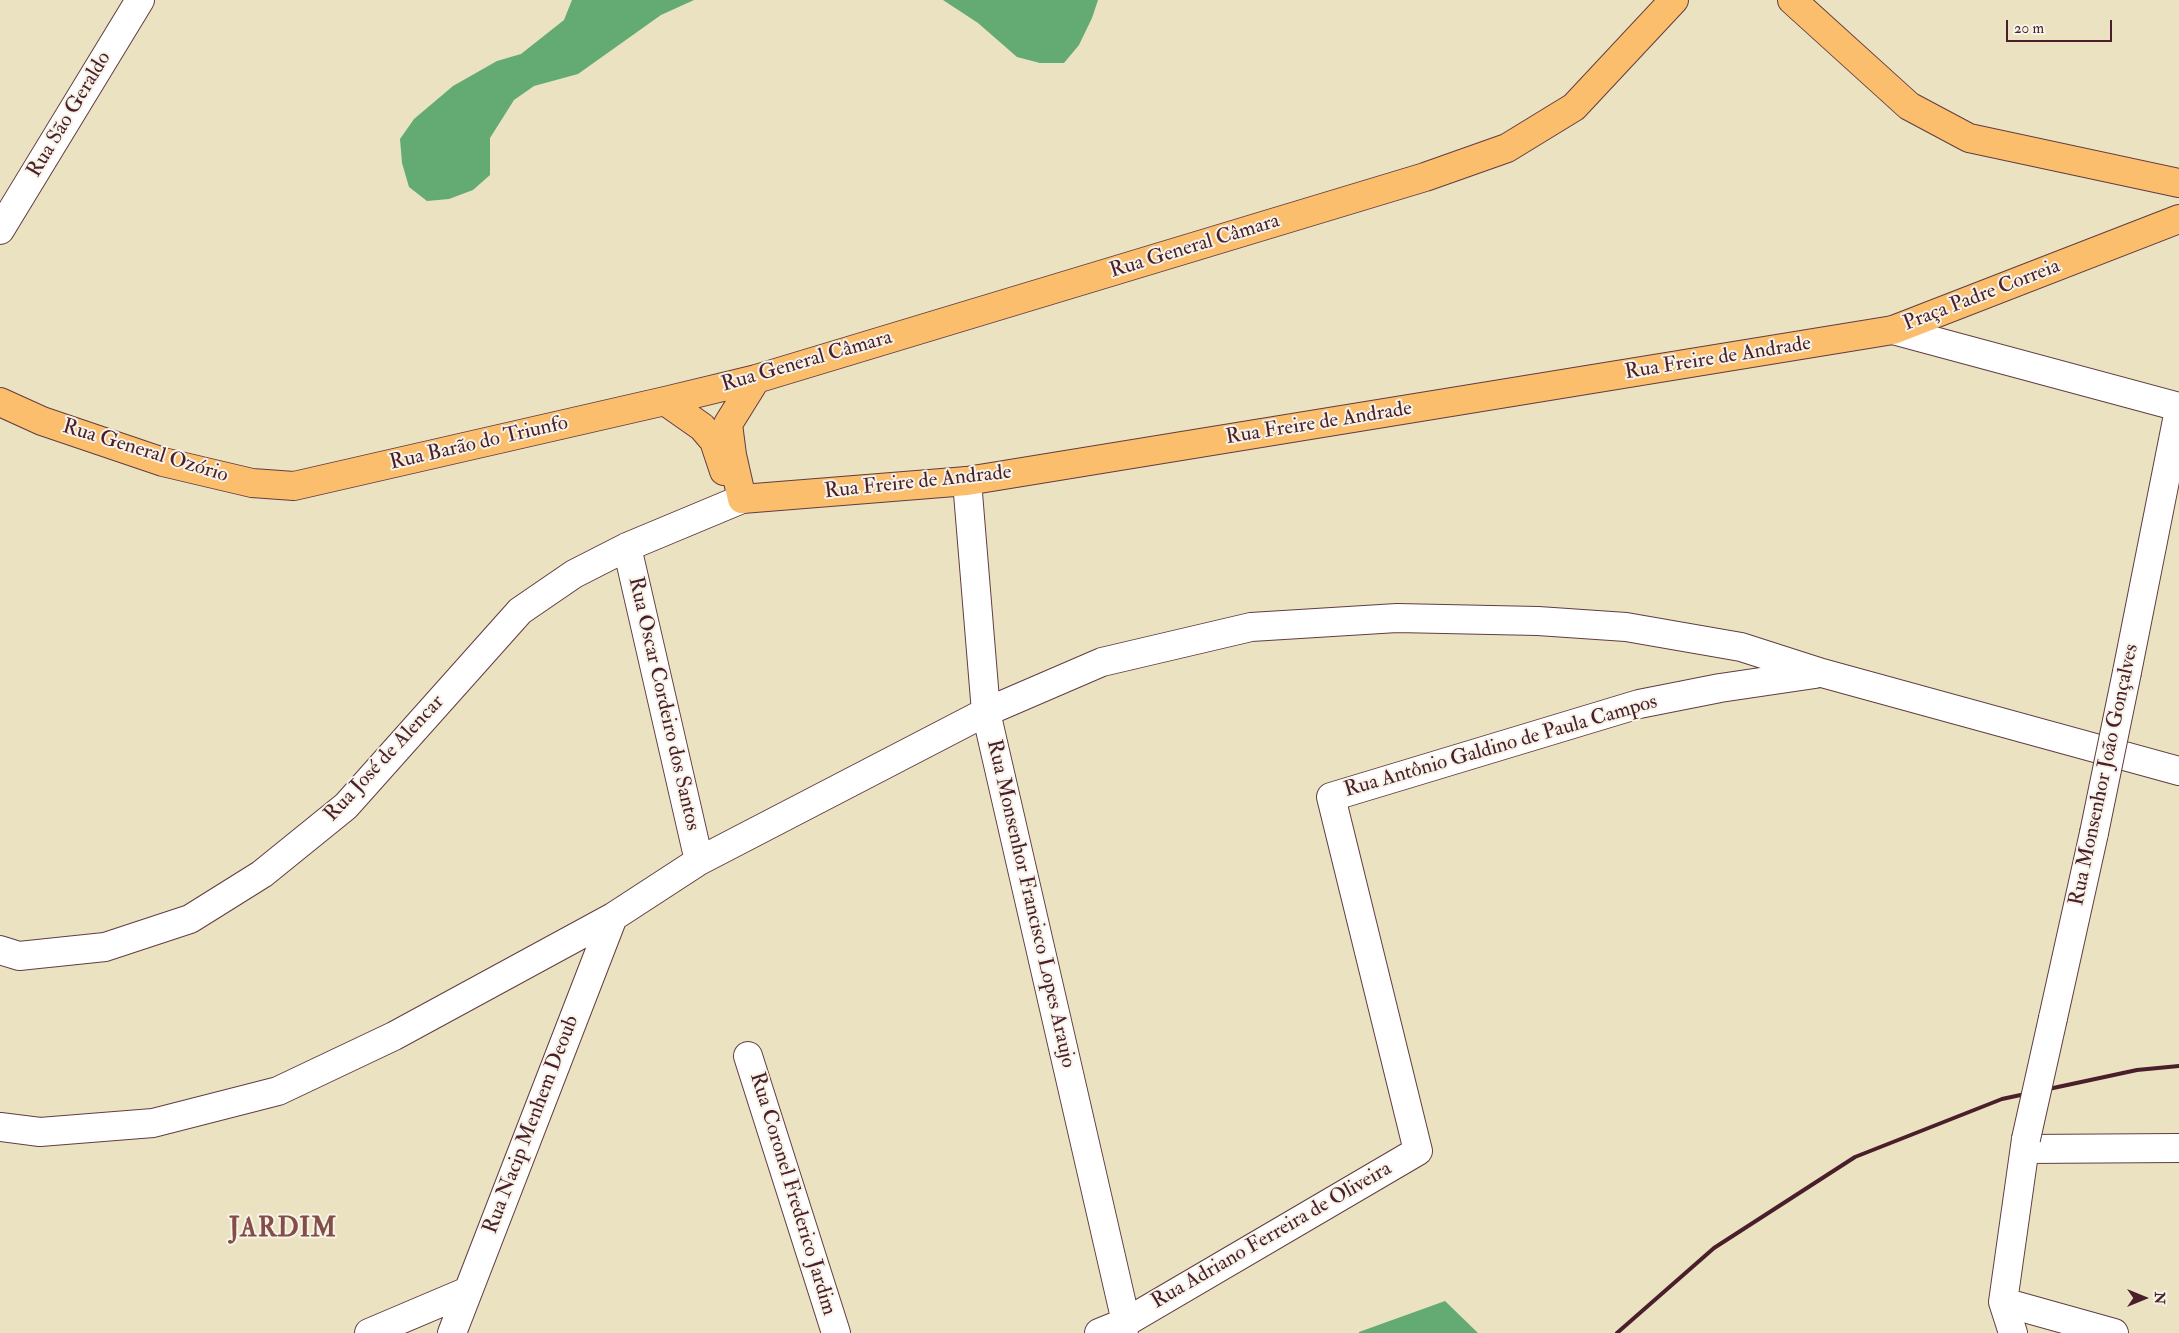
<!DOCTYPE html>
<meta charset="utf-8">
<style>
body{margin:0}
#map{position:relative;width:2179px;height:1333px;overflow:hidden;background:#eae2c1;font-family:"IM FELL Double Pica",serif}
canvas{display:block}
.north{position:absolute;left:2119px;top:1273px;width:50px;height:50px;-webkit-text-stroke:4px #f7f3e8;paint-order:stroke;rotate:90deg;font-size:14px;font-weight:700;line-height:20px;text-align:center;color:#4a1f2b}
.north::after{content:'';display:block;margin:auto;width:18px;height:22px;background:#4a1f2b;clip-path:polygon(50% 0,100% 100%,50% 72%,0 100%)}
.scale{position:absolute;left:2006px;top:20px;width:106px;height:22px;box-sizing:border-box;border:2px solid #4a1f2b;border-top:0;padding-left:6px;font-size:15px;line-height:18px;white-space:nowrap;color:#4a1f2b;-webkit-text-stroke:4px #f7f3e8;paint-order:stroke}
</style>
<div id="map">
<canvas width="2179" height="1333"></canvas>
<div class="north">N</div>
<div class="scale">20 m</div>
</div>
<script>
const c = document.querySelector('canvas').getContext('2d');
c.lineJoin = 'round';
function fillPath(path, color) { c.fillStyle = color; c.fill(path, 'evenodd'); }
const poly = rows => new Path2D(rows.map(r => 'M' + r).join(''));
function strokePath(path, color, width, dash) { c.strokeStyle = color; c.lineWidth = width; c.lineCap = dash ? 'butt' : 'round'; c.setLineDash(dash || []); c.stroke(path); }
function write(font, color, halo, rows, align = 'center') {
  c.font = font + ' "IM FELL Double Pica",serif'; c.lineWidth = 4; c.setLineDash([]); c.textBaseline = 'middle'; c.strokeStyle = halo; c.fillStyle = color; for (const [text, x, y, turn = 0] of rows) {
    c.save(); c.translate(x, y); c.rotate((+turn || 0) * Math.PI / 180); c.textAlign = isNaN(turn) ? turn : align; if (halo) c.strokeText(text, 0, 0); c.fillText(text, 0, 0); c.restore();
  }
}
const forest = poly([
 [572,0,694,0,661,15,578,74,534,86,514,100,490,138,490,175,473,190,449,199,427,201,409,187,402,163,400,139,414,119,453,86,497,61,521,54,564,20],
 [943,0,1098,0,1092,18,1079,45,1064,63,1040,63,1017,57,978,23],
 [1445,1301,1478,1333,1359,1333,1359,1332]
]);
const minor = poly([
 [0,230,140,0],
 [1893,330,2179,407],
 [967,481,986,712,1126,1322,1123,1333],
 [627,547,699,861],
 [2127,672,2179,410],
 [0,950,19,956,105,947,190,919,262,874,346,806,520,611,574,574,627,547,742,499],
 [2053,1018,2094,833],
 [748,1056,836,1333],
 [0,1127,40,1132,153,1123,278,1091,394,1036,613,917,699,861,986,712,1102,662,1251,627,1397,618,1538,621,1626,627,1741,647,1822,673,2179,771],
 [2025,1149,2179,1148],
 [2003,1302,2114,1333],
 [369,1333,468,1291],
 [452,1333,613,917],
 [1099,1333,1126,1322,1418,1151,1331,797,1639,704,1720,688,1815,674],
 [2013,1333,2003,1302,2026,1139]
]);
const major = poly([
 [1792,0,1909,106,1969,138,2179,183],
 [665,401,702,427,714,441,724,471],
 [0,402,42,421,163,462,252,483,294,486,665,401,756,379,1425,177,1507,148,1574,107,1674,0],
 [742,499,967,481,1893,330,2179,219],
 [742,499,732,455,728,424,756,379]
]);
const rail = poly([
 [1617,1333,1714,1248,1855,1157,2002,1099,2137,1070,2179,1066]
]);
const minorBridge = poly([
 [2094,833,2127,672],
 [2026,1139,2053,1018]
]);
const streetNames = [
 ["Rua São Geraldo",70,115,-59],
 ["Rua General Câmara",1195,247,-17],
 ["Praça Padre Correia",1982,296,-21],
 ["Rua Freire de Andrade",1718,359,-9],
 ["Rua General Câmara",807,362,-16],
 ["Rua Freire de Andrade",1319,424,-9],
 ["Rua Barão do Triunfo",479,444,-13],
 ["Rua General Ozório",145,452,17],
 ["Rua Freire de Andrade",918,483,-6],
 ["Rua Oscar Cordeiro dos Santos",663,704,77],
 ["Rua Antônio Galdino de Paula Campos",1501,747,-16],
 ["Rua José de Alencar",385,759,-47],
 ["Rua Monsenhor João Gonçalves",2105,775,-78],
 ["Rua Monsenhor Francisco Lopes Araujo",1030,904,77],
 ["Rua Nacip Menhem Deoub",532,1125,-69],
 ["Rua Coronel Frederico Jardim",792,1194,73],
 ["Rua Adriano Ferreira de Oliveira",1272,1236,-30]
];
const districtNames = [
 ["JARDIM",283,1230]
];
fillPath(forest, '#63ab72');
strokePath(minor, '#623c42', 30);
strokePath(major, '#623c42', 30);
strokePath(minor, '#fff', 28);
strokePath(major, '#fabe6d', 28);
strokePath(rail, '#4a1f2b', 4);
strokePath(minorBridge, '#623c42', 30, []);
strokePath(minorBridge, '#fff', 28);
write('21px', '#4a1f2b', '#f7f3e8', streetNames);
c.letterSpacing = '1px';
write('bold 26px', '#834d48', '#f7f3e8', districtNames);
c.letterSpacing = '0px';
</script>
